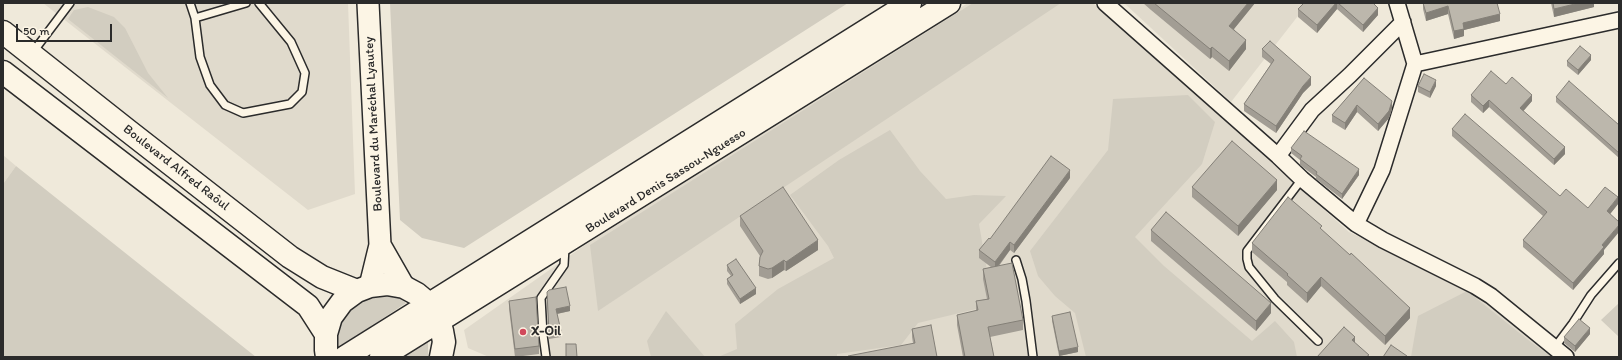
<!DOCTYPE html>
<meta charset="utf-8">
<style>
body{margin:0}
#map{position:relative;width:1622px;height:360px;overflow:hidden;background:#efe9da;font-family:Itim,sans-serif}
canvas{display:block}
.frame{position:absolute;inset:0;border:4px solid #2b2b2b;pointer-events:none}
.scale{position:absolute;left:16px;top:24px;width:96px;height:18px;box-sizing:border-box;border:2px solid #2b2b2b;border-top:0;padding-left:5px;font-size:12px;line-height:14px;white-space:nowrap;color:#2b2b2b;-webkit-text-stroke:3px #fcf5e5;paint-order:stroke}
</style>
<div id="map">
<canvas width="1622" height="360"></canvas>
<div class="frame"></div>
<div class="scale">50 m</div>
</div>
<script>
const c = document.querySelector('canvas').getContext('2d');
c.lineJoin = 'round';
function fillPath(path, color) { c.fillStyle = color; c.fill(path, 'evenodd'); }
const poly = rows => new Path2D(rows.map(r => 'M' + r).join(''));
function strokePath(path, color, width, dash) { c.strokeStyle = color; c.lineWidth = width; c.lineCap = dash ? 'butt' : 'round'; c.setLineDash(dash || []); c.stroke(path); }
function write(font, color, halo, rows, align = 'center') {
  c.font = font + ' Itim,sans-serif'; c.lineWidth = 3; c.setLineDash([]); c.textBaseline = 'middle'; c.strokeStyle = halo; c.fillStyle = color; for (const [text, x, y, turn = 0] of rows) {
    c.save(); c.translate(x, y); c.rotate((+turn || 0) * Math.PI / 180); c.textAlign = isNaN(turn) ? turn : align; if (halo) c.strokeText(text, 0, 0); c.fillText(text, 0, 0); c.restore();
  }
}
const built = poly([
 [43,3,348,3,355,194,308,210],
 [968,3,1093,3,1349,232,1485,296,1558,357,489,357,468,348,464,330,585,245],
 [1124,3,1308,3,1231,102],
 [3,155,16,166,3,184]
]);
const green = poly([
 [390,3,848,3,464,248,422,238,400,220],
 [973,3,1061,3,598,311,590,245],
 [88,7,114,17,125,28,148,73,168,98,68,19,74,10],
 [1188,95,1215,122,1202,164,1135,237,1164,266,1252,341,1275,321,1294,342,1297,357,1086,357,1075,313,1055,296,1038,276,1030,251,1108,150,1113,99],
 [890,130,920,171,946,199,974,195,1006,196,979,224,993,305,918,323,901,345,837,354,837,357,718,357,737,349,735,324,778,289,834,258,828,246,790,195,839,160],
 [16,166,256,357,3,357,3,184],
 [1467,291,1532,343,1552,357,1411,357,1418,316],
 [381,294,396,296,406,303,334,351,333,331,354,302],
 [1619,303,1619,337,1601,320],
 [666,311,705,357,651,357,647,341],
 [428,338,428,357,398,357]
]);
const lane = poly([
 [190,3,195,18,200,57,210,85,225,105,243,113,290,104,302,92,305,73,291,42,259,3],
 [195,18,246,3],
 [33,52,70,3],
 [1302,179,1247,251,1247,259,1249,267,1275,299,1318,341],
 [1016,260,1022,279,1026,301,1033,357],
 [1555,347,1573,323,1591,295,1619,263],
 [546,357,543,335,541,298,564,265,565,247]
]);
const street = poly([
 [1105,3,1278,156,1302,179,1356,224,1383,240,1475,286,1491,296,1566,357],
 [1415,64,1619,20],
 [1278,156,1312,110,1350,75,1403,22],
 [1356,224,1382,170,1415,64,1397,3]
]);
const secondary = poly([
 [368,3,380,245,370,286],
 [380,245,404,287]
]);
const primary = poly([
 [3,32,127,130,290,257,322,277,357,291],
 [3,72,308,306,326,334],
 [327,357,326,350,326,334,331,317,342,302,357,291,370,286,387,284,404,287,417,294,429,304,439,321,442,331,444,342,441,357],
 [345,357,910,3],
 [381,357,949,3]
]);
const wall = poly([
 [1143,3,1255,3,1234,29,1246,49,1229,71,1212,57,1210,59,1151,10],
 [1304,3,1373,3,1378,15,1363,32,1337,9,1317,33,1298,17,1298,9],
 [1423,3,1497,3,1500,21,1464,30,1464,36,1454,39,1448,14,1426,21,1423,9],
 [1551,3,1594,3,1594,7,1554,17],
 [1262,49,1311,85,1303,93,1276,133,1244,111,1244,104,1271,64,1262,57],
 [1591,60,1578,75,1567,66,1567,61],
 [1364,78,1392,109,1389,118,1378,131,1357,112,1345,130,1332,122,1332,115],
 [1506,84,1532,101,1523,111,1565,154,1554,165,1489,107,1483,113,1471,102,1471,95],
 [1418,86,1436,86,1430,98,1418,92],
 [1556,97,1619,125,1619,158,1556,102],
 [1452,129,1560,196,1588,208,1618,204,1610,214,1604,250,1604,254,1573,290,1523,247,1523,240,1543,216,1452,136],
 [1291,148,1359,175,1342,199,1316,179,1316,177,1300,165,1300,160,1291,153],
 [1070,178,1014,253,1010,250,999,266,1023,320,1023,330,990,337,994,357,963,357,957,325,957,315,976,311,976,301,987,299,983,279,983,269,991,267,979,258,979,250,990,239],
 [1192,187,1277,190,1238,236,1192,197],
 [740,216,818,250,786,271,784,270,772,278,768,279,759,276,759,266,760,256,740,226],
 [1151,230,1271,313,1256,331,1151,241],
 [1322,230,1410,318,1385,345,1321,286,1307,303,1287,285,1287,282,1252,252,1252,243],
 [727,265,756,294,740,304,727,284,727,279,731,276,727,271],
 [547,298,570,311,557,314,561,331,561,337,549,339],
 [509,301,539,346,539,354,515,357,509,309],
 [1052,316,1078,352,1059,356,1052,321],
 [912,329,937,357,913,343,912,337],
 [1590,334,1575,352,1564,343,1564,337]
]);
const shadedWall = poly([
 [1248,3,1255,3,1229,35,1229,26],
 [1336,3,1337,3,1337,9,1317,33,1317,25],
 [1579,3,1594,3,1594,7,1554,17,1554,9],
 [1448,6,1448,14,1426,21,1426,13],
 [1378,8,1378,15,1363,32,1363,25],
 [1500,14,1500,21,1464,30,1464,36,1454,39,1454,31,1463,23],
 [1246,40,1246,49,1229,71,1229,61],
 [1212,47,1212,57,1210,59,1210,49],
 [1591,55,1591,60,1578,75,1578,70],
 [1311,77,1311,85,1303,93,1276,133,1276,126,1303,86],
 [1436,80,1436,86,1430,98,1430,92],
 [1532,95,1532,101,1520,115,1520,108],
 [1489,100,1489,107,1483,113,1483,106],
 [1392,101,1392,109,1389,118,1378,131,1378,124],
 [1357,105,1357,112,1345,130,1345,123],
 [1565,147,1565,154,1554,165,1554,159],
 [1359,169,1359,175,1342,199,1342,194],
 [1070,170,1070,178,1014,253,1014,245],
 [1277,180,1277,190,1238,236,1238,226],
 [1618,197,1618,204,1607,218,1607,211],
 [1619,225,1619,232,1604,250,1604,254,1573,290,1573,283,1602,245],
 [818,240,818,250,786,271,786,262],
 [1010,242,1010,250,995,270,995,262],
 [784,260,784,270,772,278,772,268],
 [1321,277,1321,286,1307,303,1307,293],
 [756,288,756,294,740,304,740,299],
 [1271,303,1271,313,1256,331,1256,321],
 [570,306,570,311,556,314,556,309],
 [1410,308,1410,318,1385,345,1385,336],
 [1590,328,1590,334,1575,352,1575,346],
 [1355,337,1355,344,1352,340],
 [1078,347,1078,352,1059,356,1059,351]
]);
const building = poly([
 [1154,3,1248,3,1229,26,1246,40,1229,61,1212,47,1210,49,1154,3],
 [1304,3,1336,3,1317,25,1298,9,1304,3],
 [1338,3,1373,3,1378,8,1363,25,1338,3],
 [1423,3,1497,3,1500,14,1463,23,1464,29,1454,31,1448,6,1426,13,1423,3],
 [1553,3,1579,3,1554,9,1553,3],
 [1270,41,1311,77,1303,86,1276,126,1244,104,1274,60,1262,49,1270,41],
 [1580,46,1591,55,1578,70,1567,61,1580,46],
 [1491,71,1506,84,1512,77,1532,95,1520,108,1565,147,1554,159,1489,100,1483,106,1471,95,1491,71],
 [1424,74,1436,80,1430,92,1418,86,1424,74],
 [1364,78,1392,101,1389,111,1378,124,1357,105,1345,123,1332,115,1364,78],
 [1569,81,1619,125,1619,153,1556,97,1569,81],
 [1465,114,1560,196,1566,189,1588,208,1605,187,1618,197,1607,211,1619,222,1619,225,1602,245,1604,247,1573,283,1523,240,1547,212,1452,129,1465,114],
 [1304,131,1359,169,1342,194,1316,174,1317,172,1304,162,1300,159,1302,156,1291,148,1304,131],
 [1232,141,1277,180,1238,226,1192,187,1232,141],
 [1051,156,1070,170,1014,245,1010,242,995,262,979,250,989,238,990,239,1051,156],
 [783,187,818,240,786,262,784,260,772,268,768,269,759,266,760,257,763,251,740,216,783,187],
 [1288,197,1322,226,1320,228,1350,255,1351,253,1410,308,1385,336,1321,277,1307,293,1287,275,1288,274,1252,243,1288,197],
 [1166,212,1271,303,1256,321,1151,230,1166,212],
 [736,259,756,288,740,299,727,279,733,275,727,265,736,259],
 [1012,263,1023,320,988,327,994,357,965,357,957,315,978,310,976,301,989,299,983,269,1012,263],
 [566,287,570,306,556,309,561,331,549,333,547,292,549,290,566,287],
 [536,297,539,346,515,349,509,301,536,297],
 [1070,312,1078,347,1059,351,1052,316,1070,312],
 [1579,319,1590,328,1575,346,1564,337,1579,319],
 [931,325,937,357,848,357,848,356,915,343,912,329,931,325],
 [1344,327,1355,337,1352,340,1369,355,1366,357,1317,357,1344,327],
 [566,344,576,344,577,357,566,357,566,344],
 [1391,345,1407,356,1406,357,1383,357,1391,345]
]);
const markers = [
 [523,332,4,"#d1495b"]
];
const streetNames = [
 ["Boulevard du Maréchal Lyautey",374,124,-93],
 ["Boulevard Alfred Raôul",176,168,38],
 ["Boulevard Denis Sassou-Nguesso",666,181,-32]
];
const poiNames = [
 ["X-Oil",531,332]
];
fillPath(built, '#e0dacc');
fillPath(green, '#d2cdc0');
strokePath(lane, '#2b2b2b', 10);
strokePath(street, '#2b2b2b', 18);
strokePath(secondary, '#2b2b2b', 24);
strokePath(primary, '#2b2b2b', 25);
strokePath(lane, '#fcf5e5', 7);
strokePath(street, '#fcf5e5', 15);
strokePath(secondary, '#fcf5e5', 21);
strokePath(primary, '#fcf5e5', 22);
fillPath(wall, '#a29d94');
fillPath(shadedWall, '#848078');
fillPath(building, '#bcb7ac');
strokePath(building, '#848078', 1);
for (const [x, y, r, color] of markers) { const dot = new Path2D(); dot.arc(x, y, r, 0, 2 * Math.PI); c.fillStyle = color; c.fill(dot); strokePath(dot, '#fcf5e5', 1.5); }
write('13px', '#2b2b2b', '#fcf5e5', streetNames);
write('bold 13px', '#2b2b2b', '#fcf5e5', poiNames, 'left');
</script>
